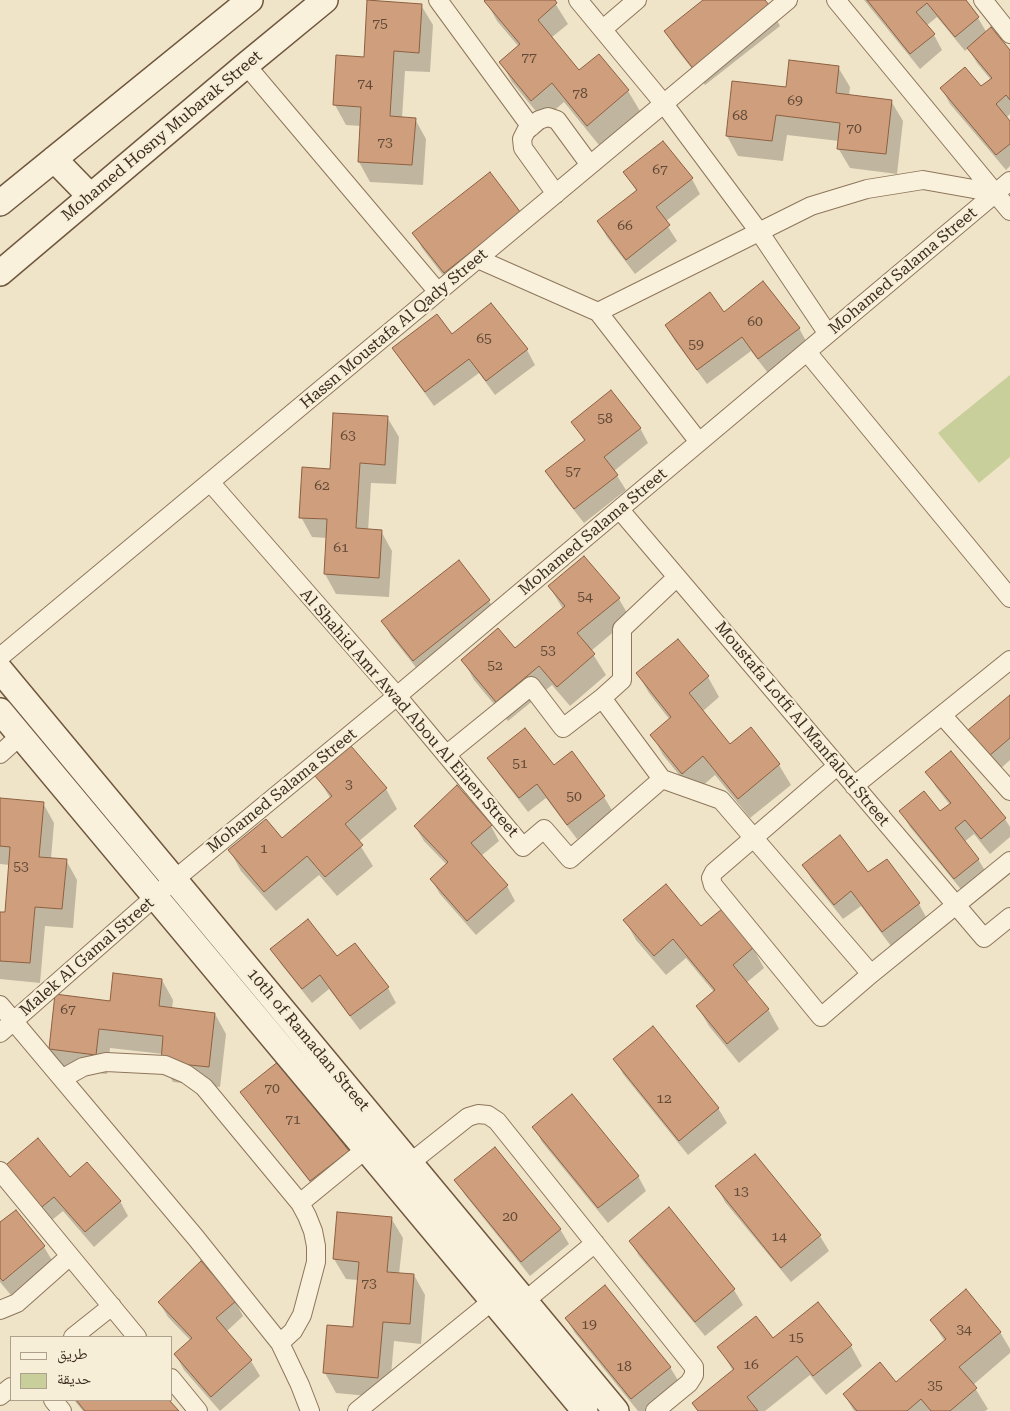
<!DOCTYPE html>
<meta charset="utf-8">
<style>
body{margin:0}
#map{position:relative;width:1010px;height:1411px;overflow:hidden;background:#f0e4c8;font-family:"Roboto Serif","Noto Naskh Arabic",serif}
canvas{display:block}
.legend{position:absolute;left:10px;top:1336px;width:162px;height:65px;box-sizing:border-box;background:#f7eed8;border:1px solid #ada18e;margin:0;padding:6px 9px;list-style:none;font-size:15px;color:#3d2e20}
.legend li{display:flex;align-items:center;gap:10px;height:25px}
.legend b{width:25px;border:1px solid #ada18e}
</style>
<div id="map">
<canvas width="1010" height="1411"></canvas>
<ul class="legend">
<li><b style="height:6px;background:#faf1dc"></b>طريق</li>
<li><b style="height:14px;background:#c9cf9b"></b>حديقة</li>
</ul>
</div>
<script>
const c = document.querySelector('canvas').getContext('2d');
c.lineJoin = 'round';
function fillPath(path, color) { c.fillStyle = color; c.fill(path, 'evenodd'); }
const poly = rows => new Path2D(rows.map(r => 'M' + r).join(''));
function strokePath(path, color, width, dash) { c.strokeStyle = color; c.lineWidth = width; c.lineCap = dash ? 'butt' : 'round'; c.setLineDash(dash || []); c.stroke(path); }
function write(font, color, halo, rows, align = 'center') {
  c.font = font + ' "Roboto Serif",serif'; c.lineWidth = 4.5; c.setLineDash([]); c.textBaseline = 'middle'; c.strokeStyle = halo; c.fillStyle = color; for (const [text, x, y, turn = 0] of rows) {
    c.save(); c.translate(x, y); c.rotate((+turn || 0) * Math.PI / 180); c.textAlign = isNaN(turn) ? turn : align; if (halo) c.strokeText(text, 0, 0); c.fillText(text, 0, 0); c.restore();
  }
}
const green = poly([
 [1010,375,1010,457,979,483,938,433]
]);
const shadow = poly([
 [487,0,553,0,568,24,551,38,579,72,599,55,628,91,640,111,599,145,564,102,543,120,512,82,501,62,519,47,497,21,486,1],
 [705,0,764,0,772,11,780,26,705,85,674,46,666,31],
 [864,0,964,0,978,18,987,33,1010,52,1010,114,1006,118,1010,123,1010,166,1006,170,950,104,942,89,981,88,991,80,977,63,968,48,965,51,937,17,926,26,934,35,942,50,920,69],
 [421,5,433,25,430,72,405,71,402,118,415,119,426,139,423,185,370,182,359,162,361,126,346,125,335,105,365,58],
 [838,67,850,87,849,96,891,101,903,121,897,174,850,168,838,148,839,141,787,135,783,161,738,156,727,136,787,89],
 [625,173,692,179,700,194,665,222,677,241,635,274,607,237,598,222,637,192],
 [520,213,529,228,453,288,422,248,414,233],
 [491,304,527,350,535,365,495,395,479,373,434,406,403,363,394,348,452,336],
 [724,314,799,328,807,343,768,373,751,351,707,384,675,341,666,326],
 [387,417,399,437,396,484,371,483,368,531,381,531,392,551,389,597,336,594,325,574,327,538,312,537,301,517,331,471],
 [573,422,640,428,648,443,614,471,626,490,584,523,555,486,547,471,585,442],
 [458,562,489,601,498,616,422,675,391,636,383,621],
 [549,586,619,599,630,618,591,651,606,675,570,706,552,685,508,721,474,680,463,660,515,650,563,609],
 [678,641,708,677,719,697,703,711,730,745,750,729,779,765,791,785,750,818,715,775,694,793,663,755,652,735,670,720,649,693,638,674],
 [1010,697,1010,760,999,770,979,745,970,730],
 [351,748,386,789,397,809,358,842,373,866,337,896,319,875,276,911,241,871,230,851,282,840,331,799,317,777],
 [950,753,1005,819,1010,827,1010,837,990,854,974,834,964,842,978,859,987,874,964,893,910,827,901,812,940,813,950,805,936,787,927,772],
 [489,758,554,767,604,797,613,812,577,839,546,798,528,812,498,773],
 [0,799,43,803,54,823,51,859,66,860,77,880,73,928,45,926,40,983,0,979,0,913,6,913,10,865,0,864],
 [415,826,491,826,499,841,481,856,507,886,515,901,476,935,440,894,431,879,447,865,424,841],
 [804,865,868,874,919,904,927,919,891,946,861,906,843,919,812,880],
 [625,920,701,928,753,948,764,968,746,983,768,1009,779,1029,739,1063,709,1026,697,1006,714,992,686,958,666,975,636,940],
 [272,949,337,958,388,988,396,1003,360,1030,329,989,312,1003,281,964],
 [162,980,173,1000,172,1009,215,1014,226,1034,220,1087,173,1082,162,1062,163,1054,110,1048,107,1074,62,1069,50,1049,111,1002],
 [615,1059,718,1108,727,1123,688,1155,623,1074],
 [242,1092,348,1152,356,1166,320,1195,251,1107],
 [534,1127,638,1176,646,1191,608,1223,542,1142],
 [755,1155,820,1236,829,1251,791,1282,725,1202,717,1187],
 [70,1179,120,1201,128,1216,94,1247,63,1211,46,1225,11,1184],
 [456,1180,560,1229,569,1244,530,1276,465,1195],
 [669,1209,734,1290,743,1305,705,1336,639,1256,630,1241],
 [16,1211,44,1247,56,1267,15,1300,0,1282,0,1224],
 [338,1214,391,1218,403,1238,399,1274,414,1275,425,1295,421,1344,394,1341,389,1398,336,1393,325,1373,328,1326,354,1328,358,1280,346,1279,334,1259],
 [235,1301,243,1316,226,1332,251,1361,260,1376,220,1411,184,1370,175,1354,191,1341,168,1317,159,1302],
 [566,1318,670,1367,679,1382,644,1411,638,1411,575,1333],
 [931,1320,1000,1332,1010,1349,1010,1353,973,1385,988,1409,985,1411,854,1411,844,1394,896,1383,945,1342],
 [773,1339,851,1346,862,1366,826,1395,810,1375,765,1411,698,1411,693,1403,733,1371,719,1347],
 [74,1400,167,1400,177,1411,83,1411]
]);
const building = poly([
 [367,0,422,4,419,53,394,51,390,116,416,118,412,165,358,162,361,107,333,105,336,55,364,57,367,0],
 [485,0,555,0,557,3,538,20,579,70,599,54,629,90,587,126,552,83,531,101,499,62,520,44,484,1,485,0],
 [703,0,765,0,773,10,695,71,664,31,703,0],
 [867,0,966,0,979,17,955,37,927,3,916,12,935,34,910,54,867,0],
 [991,27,1010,50,1010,100,1006,95,996,104,1010,121,1010,144,996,155,940,88,965,67,981,86,992,78,967,48,991,27],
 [789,60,839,66,836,93,892,100,886,154,837,149,840,123,776,115,772,141,726,136,732,81,786,87,789,60],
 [663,141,693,178,656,207,670,225,626,260,597,221,637,190,623,172,663,141],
 [490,172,521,213,444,273,412,233,490,172],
 [763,281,800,328,758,359,742,337,697,370,665,325,710,292,724,312,763,281],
 [491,303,528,349,486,381,469,359,425,392,392,348,437,314,452,334,491,303],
 [611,390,641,428,604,457,618,475,574,509,545,471,585,440,571,422,611,390],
 [333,413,388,416,385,465,360,463,356,528,382,530,379,578,324,574,327,519,299,518,302,467,330,469,333,413],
 [584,556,620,598,577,633,595,654,557,687,539,666,496,702,461,660,498,628,515,648,565,606,548,586,584,556],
 [459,560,490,600,413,661,381,621,459,560],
 [678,639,709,676,689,693,730,744,751,727,780,764,738,799,703,756,682,774,650,735,671,717,636,673,678,639],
 [1010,695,1010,738,989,756,968,730,1010,695],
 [525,728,554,765,572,751,605,796,567,825,537,784,519,798,487,758,525,728],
 [351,746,387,788,345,824,363,845,325,877,307,856,264,892,228,850,266,819,282,838,332,796,315,776,351,746],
 [951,751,1006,818,981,839,965,820,955,828,979,859,954,879,899,811,924,791,940,811,951,803,925,772,951,751],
 [457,785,492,825,471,843,508,885,467,921,430,879,448,862,414,826,457,785],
 [0,798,44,802,39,857,67,859,62,909,35,907,30,963,0,961,0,912,5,912,10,847,0,846,0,798],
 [840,835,868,872,887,859,920,903,882,932,851,891,834,905,802,865,840,835],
 [666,884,701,926,722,909,754,947,733,965,769,1009,727,1044,696,1006,715,990,673,939,654,956,623,920,666,884],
 [308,919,337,956,355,943,389,987,350,1016,320,975,302,989,270,949,308,919],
 [113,973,162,979,159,1006,215,1013,209,1067,161,1062,163,1036,99,1029,96,1055,49,1049,55,994,110,1001,113,973],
 [653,1026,719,1108,679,1141,613,1059,653,1026],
 [279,1061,349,1151,310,1181,240,1092,279,1061],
 [572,1094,639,1176,598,1208,532,1127,572,1094],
 [38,1138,70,1177,87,1162,121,1201,85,1232,54,1197,37,1211,1,1169,38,1138],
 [495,1147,561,1229,521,1262,454,1180,495,1147],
 [755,1154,821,1235,781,1268,715,1186,755,1154],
 [669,1207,735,1289,695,1322,629,1241,669,1207],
 [16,1210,45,1246,3,1281,0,1278,0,1222,16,1210],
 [337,1212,392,1217,387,1272,414,1274,410,1324,383,1322,378,1378,323,1373,327,1325,353,1327,359,1262,333,1259,337,1212],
 [201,1261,236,1301,216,1318,252,1360,211,1397,174,1354,192,1338,158,1302,201,1261],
 [605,1285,671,1367,631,1399,565,1318,605,1285],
 [966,1289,1001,1332,959,1367,977,1388,950,1411,931,1411,921,1399,907,1411,857,1411,843,1394,880,1362,896,1382,946,1339,930,1320,966,1289],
 [818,1302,852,1345,813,1376,797,1356,747,1397,758,1411,698,1411,692,1403,734,1369,717,1347,756,1316,773,1338,818,1302],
 [76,1400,169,1400,179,1411,85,1411,76,1400]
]);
const street = poly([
 [438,0,531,127],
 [578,0,664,104,760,233,828,334],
 [836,0,1010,211],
 [983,0,1010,34],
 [603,29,637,0],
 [246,65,438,292],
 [556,194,523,148,522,139,526,131,539,120,548,117,557,120,590,165],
 [478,259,598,312,699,442],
 [598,312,811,206,867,189,923,180,996,193],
 [807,352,1010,598],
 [210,482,397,696,523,847,544,829,570,859,662,779],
 [620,510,984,938,1010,917],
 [0,657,788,0],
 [602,698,622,680,622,629,677,577],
 [942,715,1010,791],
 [0,754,20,736],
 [446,755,531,686,563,728,602,698,662,779,721,800,871,974],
 [837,766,714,872,711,878,713,885,821,1017,871,974,1010,861],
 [854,786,1010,660],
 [0,1005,196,1238,280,1343,300,1385,310,1411],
 [0,1033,174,880,397,696,1010,181],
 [63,1078,83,1067,106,1062,165,1065,186,1074,204,1087,300,1203,307,1216,313,1231,316,1246,316,1262,302,1315,293,1331,280,1343],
 [410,1163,468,1117,478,1114,488,1115,497,1121,694,1367,694,1375,689,1383,655,1411],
 [0,1171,137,1337],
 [300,1203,366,1149],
 [525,1301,595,1243],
 [0,1310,17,1303,70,1256],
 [73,1337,112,1306],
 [171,1378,198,1411],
 [0,1396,11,1387],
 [53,1400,62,1411],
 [357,1411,502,1293]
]);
const secondary = poly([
 [54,159,90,196],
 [0,203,250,0],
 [0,273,246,65,325,0],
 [0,670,616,1411],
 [0,711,585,1411]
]);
const numberNames = [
 ["75",380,24],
 ["77",529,58],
 ["74",365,84],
 ["78",580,94],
 ["69",795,101],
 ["68",740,116],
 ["70",854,129],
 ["73",385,143],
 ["67",660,170],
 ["66",625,226],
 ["60",755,322],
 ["65",484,339],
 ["59",696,345],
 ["58",605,419],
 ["63",348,436],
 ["57",573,472],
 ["62",322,486],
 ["61",341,548],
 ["54",585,597],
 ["53",548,651],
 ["52",495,666],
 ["51",520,764],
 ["3",349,785],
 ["50",574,797],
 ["1",264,849],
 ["53",21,867],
 ["67",68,1010],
 ["70",272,1089],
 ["12",664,1099],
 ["71",293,1120],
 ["13",741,1192],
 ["20",510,1217],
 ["14",779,1237],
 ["73",369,1284],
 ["19",589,1325],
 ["34",964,1330],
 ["15",796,1338],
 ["16",751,1365],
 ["18",624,1367],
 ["35",935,1386]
];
const streetNames = [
 ["Mohamed Hosny Mubarak Street",162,136,-40],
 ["Mohamed Salama Street",903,271,-40],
 ["Hassn Moustafa Al Qady Street",394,329,-40],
 ["Mohamed Salama Street",593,532,-40],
 ["Al Shahid Amr Awad Abou Al Einen Street",409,713,49],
 ["Moustafa Lotfi Al Manfaloti Street",802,724,50],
 ["Mohamed Salama Street",282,791,-39],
 ["Malek Al Gamal Street",87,957,-41],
 ["10th of Ramadan Street",308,1040,50]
];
fillPath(green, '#c9cf9b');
fillPath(shadow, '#0003');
fillPath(building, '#cf9f7d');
strokePath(building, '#8d5f41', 1);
strokePath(street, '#8d765c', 20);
strokePath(secondary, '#6f573f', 28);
strokePath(street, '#faf1dc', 18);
strokePath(secondary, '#faf1dc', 25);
write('14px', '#624a37', null, numberNames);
write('16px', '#3d2e20', '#f7eed8', streetNames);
</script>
